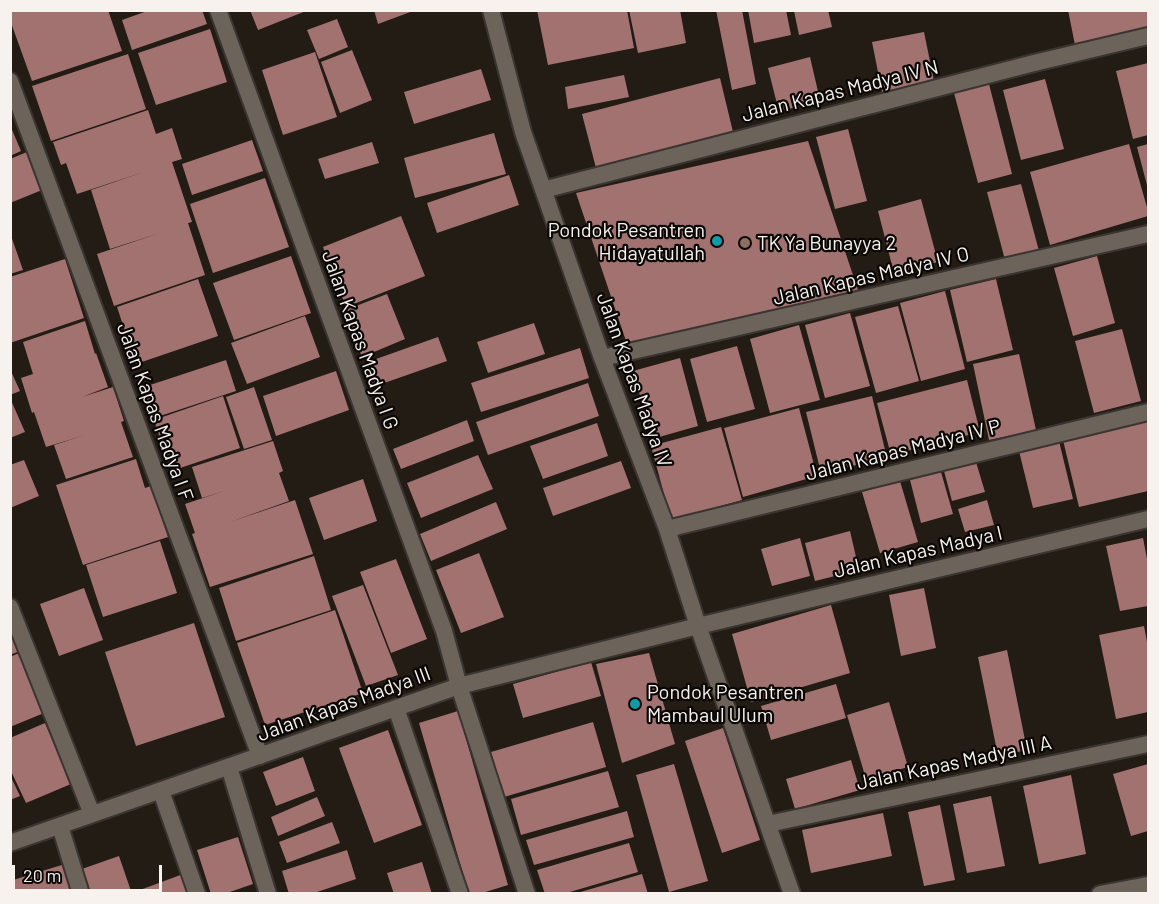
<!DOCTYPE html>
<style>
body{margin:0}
#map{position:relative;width:1159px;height:904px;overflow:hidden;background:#231c14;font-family:Barlow,sans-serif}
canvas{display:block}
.frame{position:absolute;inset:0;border:12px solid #f7f2ed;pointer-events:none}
.scale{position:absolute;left:12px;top:865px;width:150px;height:27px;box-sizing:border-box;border:3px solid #f7f2ed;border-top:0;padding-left:8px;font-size:18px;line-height:21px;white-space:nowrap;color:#f7f2ed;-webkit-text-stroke:4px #0a0705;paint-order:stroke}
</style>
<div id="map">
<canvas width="1159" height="904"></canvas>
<div class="frame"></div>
<div class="scale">20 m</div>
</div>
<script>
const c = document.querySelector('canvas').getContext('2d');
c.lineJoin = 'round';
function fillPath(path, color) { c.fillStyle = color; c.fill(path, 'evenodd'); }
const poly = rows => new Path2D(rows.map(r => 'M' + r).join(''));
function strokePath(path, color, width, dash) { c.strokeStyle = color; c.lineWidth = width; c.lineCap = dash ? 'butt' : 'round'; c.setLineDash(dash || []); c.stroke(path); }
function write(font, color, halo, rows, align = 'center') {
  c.font = font + ' Barlow,sans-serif'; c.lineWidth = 4.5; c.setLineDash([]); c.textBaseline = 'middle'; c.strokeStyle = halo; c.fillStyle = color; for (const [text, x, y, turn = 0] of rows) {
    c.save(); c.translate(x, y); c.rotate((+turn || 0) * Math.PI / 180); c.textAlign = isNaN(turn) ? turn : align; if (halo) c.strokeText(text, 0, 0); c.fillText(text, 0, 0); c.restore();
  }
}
const building = poly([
 [10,10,108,10,122,51,32,81,10,20],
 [150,10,202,10,207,24,132,50,122,20],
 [250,10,306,10,306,11,258,30],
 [374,10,413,10,413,11,378,24],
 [537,10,627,10,634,48,548,65],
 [629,10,680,10,686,43,638,53],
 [716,10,742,10,756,84,732,90],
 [748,10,786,10,791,35,754,43],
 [828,10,832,27,799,35,794,11],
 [1068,10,1148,10,1148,29,1075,45],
 [337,19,348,47,319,59,307,30],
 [210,29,227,82,156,105,138,53],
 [924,32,934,81,882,92,872,42],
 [352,50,372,100,340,113,321,62],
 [315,52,337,117,283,135,262,70],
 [128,54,146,109,51,141,32,86],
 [810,57,820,100,779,112,768,68],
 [1148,63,1148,135,1133,139,1116,71],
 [481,69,491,100,414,124,404,92],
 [624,75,629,97,568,109,565,87],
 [720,78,733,132,596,168,582,114],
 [1045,79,1064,149,1021,160,1003,90],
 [989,84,1012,174,978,183,954,93],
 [148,110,156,134,172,128,182,159,172,162,192,222,188,223,205,275,114,306,97,254,160,233,110,249,91,190,144,172,77,194,66,163,61,165,53,142],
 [10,125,21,151,10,156],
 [848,129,867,201,835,209,816,137],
 [494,133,506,174,415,198,404,158],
 [252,140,263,171,192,195,182,164],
 [808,141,858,290,627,344,576,193],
 [372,142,379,163,325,179,318,159],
 [1129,144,1148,211,1148,216,1050,245,1030,172],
 [1148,144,1148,189,1137,147],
 [27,152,42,190,10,203,10,159],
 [509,175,519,205,437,233,427,203],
 [265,178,289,247,213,273,190,204],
 [1021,184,1039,251,1005,260,987,192],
 [921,199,938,262,894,273,878,211],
 [401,216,425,276,346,307,323,247],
 [10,233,23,270,10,274],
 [291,256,311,313,234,340,213,283],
 [1097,256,1115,323,1073,336,1054,268],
 [65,259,84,318,10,343,10,277],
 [198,279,218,336,136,364,117,307],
 [996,279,1013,350,967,362,950,290],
 [945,291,965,369,921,381,900,303],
 [387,294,405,339,362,357,343,311],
 [898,306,919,381,876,393,855,317],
 [850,313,870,386,825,398,805,325],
 [305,316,320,357,247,384,231,343],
 [85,321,95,354,96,353,108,387,82,397,113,387,124,421,121,422,133,457,66,479,54,445,85,435,46,447,34,412,32,413,21,378,33,374,23,342],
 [534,323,545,354,488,373,477,342],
 [799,325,820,400,770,413,750,339],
 [1122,329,1141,401,1094,413,1075,341],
 [438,337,447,361,370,388,362,364],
 [737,346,755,409,707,422,690,359],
 [580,348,589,378,481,412,471,383],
 [1019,354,1036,430,989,440,973,364],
 [680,358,698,426,652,439,633,371],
 [226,360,236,391,151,419,141,388],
 [10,369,20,391,10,395],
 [336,371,349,410,276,436,263,396],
 [967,380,980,432,891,455,877,403],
 [588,383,599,416,488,455,476,422],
 [254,387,272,440,244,449,226,397],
 [223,396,240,448,171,471,154,420],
 [872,396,887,458,821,473,806,412],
 [10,398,25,432,10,438],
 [799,408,817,476,743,497,724,428],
 [467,420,474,441,401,469,393,449],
 [1148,421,1148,491,1079,507,1063,440],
 [597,423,608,456,543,479,530,446],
 [721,427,742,500,671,520,651,446],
 [273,441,283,471,279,473,289,501,230,522,295,500,313,554,210,587,192,534,195,533,185,504,227,490,202,498,192,467],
 [1059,441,1073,499,1033,508,1019,451],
 [478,455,493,489,421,518,407,483],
 [136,459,145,488,151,486,168,537,83,565,56,485],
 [24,460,39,496,10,508,10,465],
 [621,461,631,488,553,516,543,488],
 [976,462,985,492,952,501,944,471],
 [941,472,953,514,921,523,910,480],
 [363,479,377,521,324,540,309,498],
 [900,481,918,542,880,553,862,492],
 [987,500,994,525,965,532,958,509],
 [496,502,507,529,431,561,420,534],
 [850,531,859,570,815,581,805,543],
 [800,538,810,576,772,586,761,549],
 [1143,538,1148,564,1148,606,1120,611,1106,546],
 [160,541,177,593,103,617,86,565],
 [479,553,504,617,461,633,436,570],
 [314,556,331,610,236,641,219,588],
 [396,559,427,639,391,653,360,572],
 [363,585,398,675,366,686,332,596],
 [84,588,103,640,59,656,40,604],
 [924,588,936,648,901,656,889,595],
 [831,605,850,673,751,702,732,634],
 [335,610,363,693,265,725,237,643],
 [10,621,22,650,10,655],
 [194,623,225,717,136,746,105,652],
 [1144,626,1148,647,1148,712,1116,719,1099,635],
 [1007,650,1027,750,998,756,978,657],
 [19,653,44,713,10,727,10,657],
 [649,653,675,744,622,763,596,664],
 [591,662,601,696,523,718,513,684],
 [836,684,846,718,771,740,761,706],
 [889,702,908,767,866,779,847,715],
 [458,711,508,885,479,894,469,894,419,723],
 [593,722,606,767,504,797,491,752],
 [45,723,71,784,26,803,10,769,10,738],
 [723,728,760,840,722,853,685,741],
 [388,730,422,825,374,843,339,748],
 [303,757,315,791,276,806,263,772],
 [851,760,860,790,795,809,786,779],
 [674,764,708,881,669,892,636,775],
 [1148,764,1148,831,1131,836,1113,774],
 [608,771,619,807,521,835,511,799],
 [10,775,20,796,10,800],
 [1071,775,1086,854,1039,864,1023,786],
 [991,796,1005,866,967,873,953,804],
 [317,797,325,816,278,836,271,817],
 [940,805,955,880,924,886,908,812],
 [627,811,634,837,534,865,526,840],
 [883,813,892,856,811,873,802,830],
 [332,822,340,843,287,863,279,842],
 [238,837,253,884,224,894,211,894,197,850],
 [629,843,638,872,563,894,545,894,537,870],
 [347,850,356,879,311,894,289,894,282,871],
 [119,856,132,894,87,894,79,870],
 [422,862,432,894,394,894,387,873],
 [65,864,74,894,10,894,10,881],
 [183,874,191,894,142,894,140,890],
 [642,874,648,894,577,894,577,893]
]);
const service = poly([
 [229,767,268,894],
 [161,791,197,894],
 [60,826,81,894]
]);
const minor = poly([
 [218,10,444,631,459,686,527,894],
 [491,10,523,132,602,358,667,529,698,626,792,894],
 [10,81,260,756],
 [543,190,1034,63,1148,36],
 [602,358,1148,234],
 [667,529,1148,412],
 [10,607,92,814],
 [396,708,460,894],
 [768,824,1148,744],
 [10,843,459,686,698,626,1148,519],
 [1100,894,1148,885]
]);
const markers = [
 [717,241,6,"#0f9aa8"],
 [745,243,6,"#8d6e63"],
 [635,704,6,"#0f9aa8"]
];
const streetNames = [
 ["Jalan Kapas Madya IV N",840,91,-14],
 ["Jalan Kapas Madya IV O",871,276,-13],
 ["Jalan Kapas Madya I G",360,340,70],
 ["Jalan Kapas Madya IV",634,380,70],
 ["Jalan Kapas Madya I F",155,412,70],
 ["Jalan Kapas Madya IV P",903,450,-14],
 ["Jalan Kapas Madya I",918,552,-13],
 ["Jalan Kapas Madya III",344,704,-20],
 ["Jalan Kapas Madya III A",954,763,-12]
];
const poiNames = [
 ["Pondok Pesantren",705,230,"right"],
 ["Hidayatullah",705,253,"right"],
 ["TK Ya Bunayya 2",757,243],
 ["Pondok Pesantren",647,692],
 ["Mambaul Ulum",647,715]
];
fillPath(building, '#a27271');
strokePath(service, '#3b3531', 20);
strokePath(minor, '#3b3531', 20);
strokePath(service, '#6c635b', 16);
strokePath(minor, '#6c635b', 16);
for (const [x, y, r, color] of markers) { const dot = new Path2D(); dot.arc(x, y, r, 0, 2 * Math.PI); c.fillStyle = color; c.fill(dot); strokePath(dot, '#0a0705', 2); }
write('20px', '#f7f2ed', '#0a0705', streetNames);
write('20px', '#f7f2ed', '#0a0705', poiNames, 'left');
</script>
